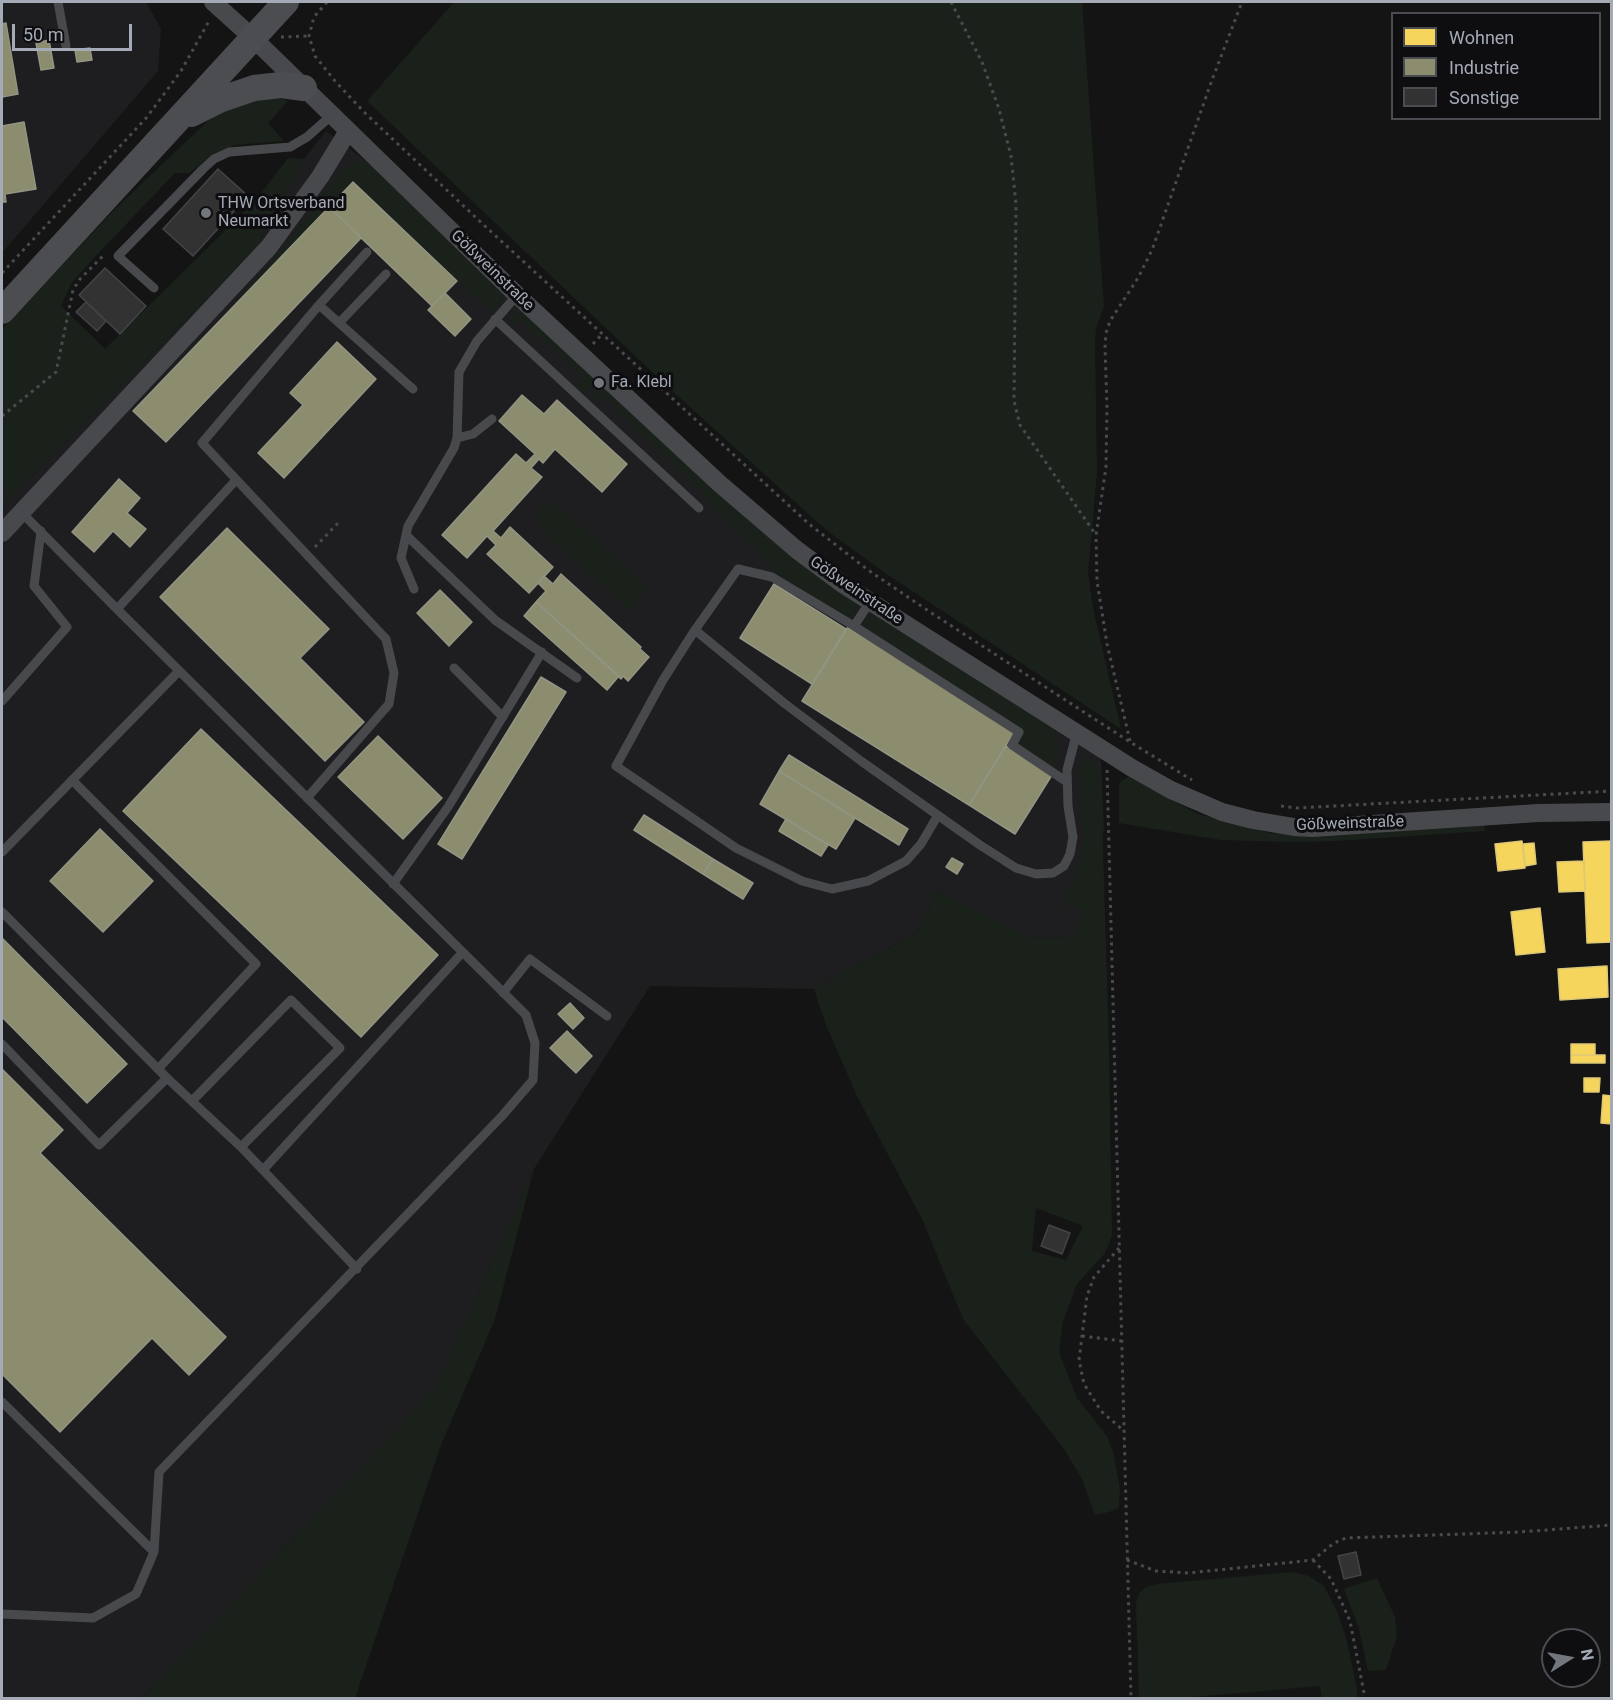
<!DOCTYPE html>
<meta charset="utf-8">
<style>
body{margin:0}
#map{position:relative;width:1613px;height:1700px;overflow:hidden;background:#141414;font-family:Roboto,sans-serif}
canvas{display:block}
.frame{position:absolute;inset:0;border:3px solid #a4aab6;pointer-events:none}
.legend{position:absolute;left:1391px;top:12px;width:210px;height:108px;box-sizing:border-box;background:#0e0e10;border:2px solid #4a4c52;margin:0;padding:8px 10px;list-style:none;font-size:18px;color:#a4aab6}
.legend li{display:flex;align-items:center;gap:12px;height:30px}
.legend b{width:30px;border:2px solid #4a4c52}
.north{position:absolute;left:1541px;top:1628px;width:60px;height:60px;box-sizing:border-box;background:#0e0e10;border:2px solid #4a4c52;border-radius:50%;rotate:79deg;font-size:16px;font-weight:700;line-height:24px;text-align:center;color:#a4aab6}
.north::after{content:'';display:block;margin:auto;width:21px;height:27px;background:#72767d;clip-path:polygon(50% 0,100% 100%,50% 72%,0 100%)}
.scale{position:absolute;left:12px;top:24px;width:120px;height:27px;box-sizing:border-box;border:3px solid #a4aab6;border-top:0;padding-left:8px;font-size:18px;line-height:21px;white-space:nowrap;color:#a4aab6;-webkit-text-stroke:4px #0e0e10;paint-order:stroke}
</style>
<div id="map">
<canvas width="1613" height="1700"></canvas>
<div class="frame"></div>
<ul class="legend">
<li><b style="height:16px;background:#f6d55c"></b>Wohnen</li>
<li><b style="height:16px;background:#8c8c6e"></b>Industrie</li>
<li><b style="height:16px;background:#323233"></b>Sonstige</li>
</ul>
<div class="north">N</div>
<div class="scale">50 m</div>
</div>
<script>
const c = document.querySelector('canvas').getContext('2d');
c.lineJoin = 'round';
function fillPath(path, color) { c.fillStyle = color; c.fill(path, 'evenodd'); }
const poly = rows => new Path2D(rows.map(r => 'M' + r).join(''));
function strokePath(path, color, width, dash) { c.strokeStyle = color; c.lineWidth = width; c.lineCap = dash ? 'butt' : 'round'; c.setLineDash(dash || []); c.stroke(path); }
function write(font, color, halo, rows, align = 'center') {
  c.font = font + ' Roboto,sans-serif'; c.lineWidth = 6; c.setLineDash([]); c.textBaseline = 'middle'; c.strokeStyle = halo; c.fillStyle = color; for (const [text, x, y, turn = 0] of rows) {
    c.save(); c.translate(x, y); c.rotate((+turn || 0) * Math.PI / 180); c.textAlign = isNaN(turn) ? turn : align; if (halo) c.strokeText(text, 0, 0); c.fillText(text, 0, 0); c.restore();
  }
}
const built = poly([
 [2,2,146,2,161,29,158,71,2,253],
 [326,131,371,165,738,508,1101,755,1104,831,1076,935,1049,938,1027,936,937,891,918,932,814,989,650,986,534,1169,435,1389,142,1698,2,1698,2,507,257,247,304,159]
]);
const green = poly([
 [454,2,1082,2,1104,307,1096,328,1095,341,1097,474,1088,572,1093,608,1121,729,885,573,825,529,670,389,367,101],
 [274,96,288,101,268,123,284,141,235,145,213,155,189,173,175,173,91,261,71,284,61,306,105,349,254,202,288,158,304,159,257,247,2,507,2,329,116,208,210,119,226,108],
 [364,161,371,165,501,288,502,300,492,313,353,182,214,327,288,241,341,171,350,164],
 [521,310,598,378,583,394,575,387,583,378,520,320,512,328,510,318,517,311],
 [604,384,860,604,850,619,772,571,765,556,727,523,699,489,607,399,593,403,590,399],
 [545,501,560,508,648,586,630,610,567,553,553,544,542,528,539,511],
 [876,613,1054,728,1060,747,1059,754,1052,767,1019,746,1024,731,861,627,867,619],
 [1086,756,1095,763,1101,782,1109,1046,1112,1236,1105,1253,1077,1284,1063,1321,1059,1352,1077,1398,1107,1436,1114,1455,1120,1490,1119,1507,1109,1512,1095,1515,1082,1479,1064,1449,963,1319,923,1221,857,1096,826,1025,814,989,918,932,937,891,1027,936,1049,938,1076,935,1082,906,1067,908,1066,894,1081,862,1084,843,1083,804,1078,768,1083,757],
 [1036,1208,1083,1226,1066,1260,1032,1251],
 [1129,777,1198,814,1270,833,1298,834,1484,825,1485,831,1337,841,1292,842,1221,840,1119,823,1119,787,1121,781],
 [534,1169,495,1319,441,1445,355,1698,142,1698,435,1389],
 [1293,1572,1309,1576,1324,1586,1337,1611,1346,1638,1357,1688,1357,1698,1322,1698,1320,1686,1180,1698,1139,1698,1136,1603,1139,1593,1145,1588,1156,1584],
 [1377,1578,1395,1617,1397,1636,1386,1670,1368,1671,1359,1629,1344,1589]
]);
const homes = poly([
 [1522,841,1525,868,1498,871,1495,844,1522,841],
 [1612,841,1612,942,1587,943,1583,842,1612,841],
 [1534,843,1536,864,1525,866,1523,844,1534,843],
 [1584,861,1585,891,1559,892,1557,862,1584,861],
 [1540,908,1545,952,1516,955,1511,912,1540,908],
 [1607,966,1608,997,1560,1000,1558,969,1607,966],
 [1571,1044,1595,1044,1595,1055,1571,1055,1571,1044],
 [1571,1055,1605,1055,1605,1063,1571,1063,1571,1055],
 [1584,1078,1600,1078,1599,1092,1584,1092,1584,1078],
 [1603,1095,1612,1096,1612,1124,1601,1123,1603,1095]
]);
const industry = poly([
 [6,23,18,94,2,97,2,24,6,23],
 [49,40,54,68,41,70,36,43,49,40],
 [90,48,92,60,77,62,75,50,90,48],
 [24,122,36,189,5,194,6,202,2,202,2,126,24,122],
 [353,182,457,281,432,306,329,207,353,182],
 [329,207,361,238,166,442,133,411,329,207],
 [445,293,471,319,455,336,428,310,445,293],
 [337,342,376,379,284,478,258,453,303,405,290,393,337,342],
 [522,395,544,414,557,400,627,464,602,492,555,449,543,463,539,459,531,468,542,477,493,531,501,538,510,527,553,567,529,593,487,554,496,545,487,536,467,558,442,535,516,454,526,463,535,454,499,421,522,395],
 [119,479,140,498,127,513,146,529,130,547,113,531,94,552,72,532,119,479],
 [227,528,329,629,300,658,364,722,325,761,160,597,227,528],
 [561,574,641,647,640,649,649,657,628,681,623,676,621,679,536,602,546,591,538,583,544,576,553,584,561,574],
 [774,584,846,629,812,684,740,638,774,584],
 [440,590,472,622,449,646,417,613,440,590],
 [536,602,619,676,607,690,524,616,536,602],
 [848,627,1015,731,969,805,802,701,848,627],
 [541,677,566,692,462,859,438,844,541,677],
 [201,729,438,955,361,1037,123,811,201,729],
 [378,736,442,798,403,839,338,777,378,736],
 [1006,746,1052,775,1015,834,969,805,1006,746],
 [789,755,908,829,899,845,779,771,789,755],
 [779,771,855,818,836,849,760,804,779,771],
 [644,815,713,859,703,874,634,830,644,815],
 [786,819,828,845,821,856,779,831,786,819],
 [100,829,153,881,103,932,50,881,100,829],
 [952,858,963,864,957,874,946,867,952,858],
 [713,859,753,883,743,899,703,874,713,859],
 [2,938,127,1064,87,1103,2,1017,2,938],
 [570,1003,584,1018,573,1029,558,1014,570,1003],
 [567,1031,592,1056,576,1073,550,1048,567,1031],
 [2,1069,63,1130,40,1153,226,1337,189,1375,152,1338,60,1432,2,1374,2,1069]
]);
const building = poly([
 [218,169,248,196,193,256,163,229,218,169],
 [105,268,146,306,120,334,79,295,105,268],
 [86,302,106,321,97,331,76,312,86,302],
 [1049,1225,1070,1233,1062,1254,1041,1246,1049,1225],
 [1356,1552,1361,1575,1344,1579,1338,1556,1356,1552]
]);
const path = poly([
 [327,2,314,17,309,36,315,56,335,81,364,112,487,228,809,524,868,570,930,612,1130,742,1192,780],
 [951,2,982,62,999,109,1011,156,1016,204,1014,401,1020,425,1096,535],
 [281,37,309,36],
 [2,273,147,117,181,71,209,21],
 [593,344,602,334],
 [2,416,56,372,73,290,80,279,105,254],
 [315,547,340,521],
 [1130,741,1107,644,1097,581,1096,535,1106,467,1107,407,1105,347,1106,333,1110,321,1138,278,1152,250,1212,80,1242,2],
 [1107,770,1131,1698],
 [1281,806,1297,808,1612,791],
 [1119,1248,1094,1277,1087,1296,1079,1360,1084,1384,1101,1411,1124,1431],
 [1082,1336,1122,1341],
 [1127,1560,1156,1571,1189,1573,1313,1560,1334,1543,1346,1538,1520,1532,1612,1525],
 [1313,1560,1331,1579,1350,1621,1365,1698]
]);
const service = poly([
 [58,2,66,46],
 [154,288,118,256,203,169,214,159,229,152,290,147,307,137,332,115],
 [319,305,367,252],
 [495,319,699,508],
 [339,323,386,274],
 [457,438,473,434,492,419],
 [406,535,495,620,577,678],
 [414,589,401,558,408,526,454,448,457,438,459,372,477,341,517,295],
 [117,609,236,480],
 [854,626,870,602],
 [695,630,663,680,616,766,736,848,802,881,832,889,868,881,906,861,921,844,938,815],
 [454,668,503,717],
 [2,701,67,627,34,586,41,531],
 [72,780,256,964,158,1069],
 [1067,782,1012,745,1019,732,854,626,772,577,738,569,695,630,784,703,861,761,980,845,1016,868,1036,874,1053,873,1064,866,1070,854,1073,837,1068,806,1067,770,1077,732],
 [307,798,389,704,394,673,386,639,202,443,319,305,413,389],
 [2,852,179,671],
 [393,884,448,807,542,652],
 [2,912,167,1078,241,1147,357,1269],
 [503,993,530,959,607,1016],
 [2,1044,99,1145,167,1078],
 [192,1101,291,1000,340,1048,241,1147],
 [263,1170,462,953],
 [2,1402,154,1552],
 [2,1614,93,1618,136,1594,154,1552,159,1472,502,1116,533,1080,535,1043,526,1015,117,609,21,512]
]);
const minor = poly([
 [213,2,253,38,517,295,720,484,797,550,844,585,1132,768,1171,790,1222,812,1253,820,1294,827,1312,828,1538,813,1612,812],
 [2,533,269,247,320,177,348,131]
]);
const secondary = poly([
 [191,114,219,100,254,88,281,85,304,88],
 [2,311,286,2]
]);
const markers = [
 [206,213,6,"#72767d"],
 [599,383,6,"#72767d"]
];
const poiNames = [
 ["THW Ortsverband",218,204],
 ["Neumarkt",218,222],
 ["Fa. Klebl",611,383]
];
const streetNames = [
 ["Gößweinstraße",492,271,44],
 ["Gößweinstraße",856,591,34],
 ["Gößweinstraße",1350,824,-2]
];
fillPath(built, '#1e1e20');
fillPath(green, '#1a211b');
fillPath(homes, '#f6d55c');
strokePath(homes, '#ddc877', 1.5);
fillPath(industry, '#8c8c6e');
strokePath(industry, '#939584', 1.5);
fillPath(building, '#323233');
strokePath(building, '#424448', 1.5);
strokePath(path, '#4a4b4f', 3, [3, 4.5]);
strokePath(service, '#48494d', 9);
strokePath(minor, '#48494d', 18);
strokePath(secondary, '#4c4d51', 26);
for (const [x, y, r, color] of markers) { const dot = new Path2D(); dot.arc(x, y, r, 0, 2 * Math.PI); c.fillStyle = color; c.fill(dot); strokePath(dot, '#0e0e10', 2); }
write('16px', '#a4aab6', '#0e0e10', poiNames, 'left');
write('16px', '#a4aab6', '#0e0e10', streetNames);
</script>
